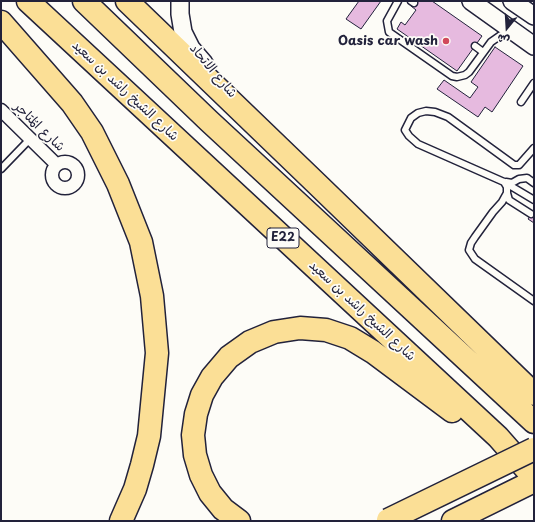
<!DOCTYPE html>
<meta charset="utf-8">
<style>
body{margin:0}
#map{position:relative;width:535px;height:522px;overflow:hidden;background:#fdfcf7;font-family:"Playpen Sans","Playpen Sans Arabic",sans-serif}
canvas{display:block}
.frame{position:absolute;inset:0;border:2px solid #22223b;pointer-events:none}
.north{position:absolute;left:487px;top:8px;width:40px;height:40px;-webkit-text-stroke:3px #fdfcf7;paint-order:stroke;rotate:198deg;font-size:11px;font-weight:700;line-height:16px;text-align:center;color:#22223b}
.north::after{content:'';display:block;margin:auto;width:14px;height:18px;background:#22223b;clip-path:polygon(50% 0,100% 100%,50% 72%,0 100%)}
</style>
<div id="map">
<canvas width="535" height="522"></canvas>
<div class="frame"></div>
<div class="north">ش</div>
</div>
<script>
const c = document.querySelector('canvas').getContext('2d');
c.lineJoin = 'round';
function fillPath(path, color) { c.fillStyle = color; c.fill(path, 'evenodd'); }
const poly = rows => new Path2D(rows.map(r => 'M' + r).join(''));
function strokePath(path, color, width, dash) { c.strokeStyle = color; c.lineWidth = width; c.lineCap = dash ? 'butt' : 'round'; c.setLineDash(dash || []); c.stroke(path); }
function write(font, color, halo, rows, align = 'center') {
  c.font = font + ' "Playpen Sans","Playpen Sans Arabic",sans-serif'; c.lineWidth = 3.5; c.setLineDash([]); c.textBaseline = 'middle'; c.strokeStyle = halo; c.fillStyle = color; for (const [text, x, y, turn = 0] of rows) {
    c.save(); c.translate(x, y); c.rotate((+turn || 0) * Math.PI / 180); c.textAlign = isNaN(turn) ? turn : align; if (halo) c.strokeText(text, 0, 0); c.fillText(text, 0, 0); c.restore();
  }
}
const building = poly([
 [359,1,381,1,361,29,346,19,359,1],
 [415,1,432,1,482,36,457,71,397,29,401,22,405,25,416,10,411,6,415,1],
 [495,47,523,66,492,112,485,107,478,117,437,89,444,80,470,98,478,87,471,82,495,47],
 [533,212,534,213,534,223,528,219,533,212]
]);
const lane = poly([
 [398,1,387,21,389,32,452,76,457,77,465,75,469,72,491,42,501,35,510,32],
 [411,1,414,3],
 [475,46,483,52],
 [521,102,534,83],
 [534,148,519,165,514,165,448,117,435,112,426,111,418,113,411,118,405,130,409,136,418,144,504,182,534,200],
 [1,169,30,139],
 [504,182,507,187,507,193,509,200,531,214],
 [506,182,512,183,519,179,527,178,534,183],
 [507,193,502,202,493,212,475,237,471,243,469,250,475,259,534,301]
]);
const street = poly([
 [1,110,57,165],
 '52 175a13 13 0 1 1 26 0a13 13 0 1 1-26 0Z'
]);
const secondary = poly([
 [180,1,180,14,183,32,191,48,204,63],
 [471,1,534,46],
 [512,1,534,16]
]);
const highway = poly([
 [28,1,498,437,534,478],
 [84,1,209,121,534,422],
 [127,1,318,185,534,394],
 [1,22,72,103,92,132,118,184,141,242,152,296,157,353,149,436,142,465,135,489,121,521],
 [239,521,223,509,210,493,201,475,195,455,193,435,196,414,202,395,212,377,229,357,250,342,274,332,300,328,326,330,350,338,373,352,452,411],
 [453,521,534,481]
]);
const highwayBridge = poly([
 [388,520,534,449]
]);
const markers = [
 [446,41,4,"#d1495b"]
];
const shields = [
 [283,238,32]
];
const shieldNames = [
 ["E22",283,238]
];
const poiNames = [
 ["Oasis car wash",438,41]
];
const streetNames = [
 ["شارع الاتحاد",213,71,50],
 ["شارع الشيخ راشد بن سعيد",125,91,43],
 ["شارع المُتاجر",39,127,44],
 ["شارع الشيخ راشد بن سعيد",362,311,43]
];
fillPath(building, '#e6badf');
strokePath(building, '#22223b', 1);
strokePath(lane, '#22223b', 9);
strokePath(street, '#22223b', 15);
strokePath(secondary, '#22223b', 20);
strokePath(highway, '#22223b', 25);
strokePath(lane, '#fdfcf7', 6);
strokePath(street, '#fdfcf7', 12);
strokePath(secondary, '#fdfcf7', 17);
strokePath(highway, '#fbdf96', 22);
strokePath(highwayBridge, '#22223b', 25, []);
strokePath(highwayBridge, '#fbdf96', 22);
for (const [x, y, r, color] of markers) { const dot = new Path2D(); dot.arc(x, y, r, 0, 2 * Math.PI); c.fillStyle = color; c.fill(dot); strokePath(dot, '#fdfcf7', 1.5); }
for (const [x, y, w] of shields) { const box = new Path2D(); box.roundRect(x - w / 2, y - 10, w, 20, 3); c.fillStyle = '#fdfcf7'; c.fill(box); strokePath(box, '#22223b', 1); }
write('bold 12px', '#22223b', null, shieldNames);
write('bold 13px', '#22223b', '#fdfcf7', poiNames, 'right');
write('13px', '#22223b', '#fdfcf7', streetNames);
</script>
